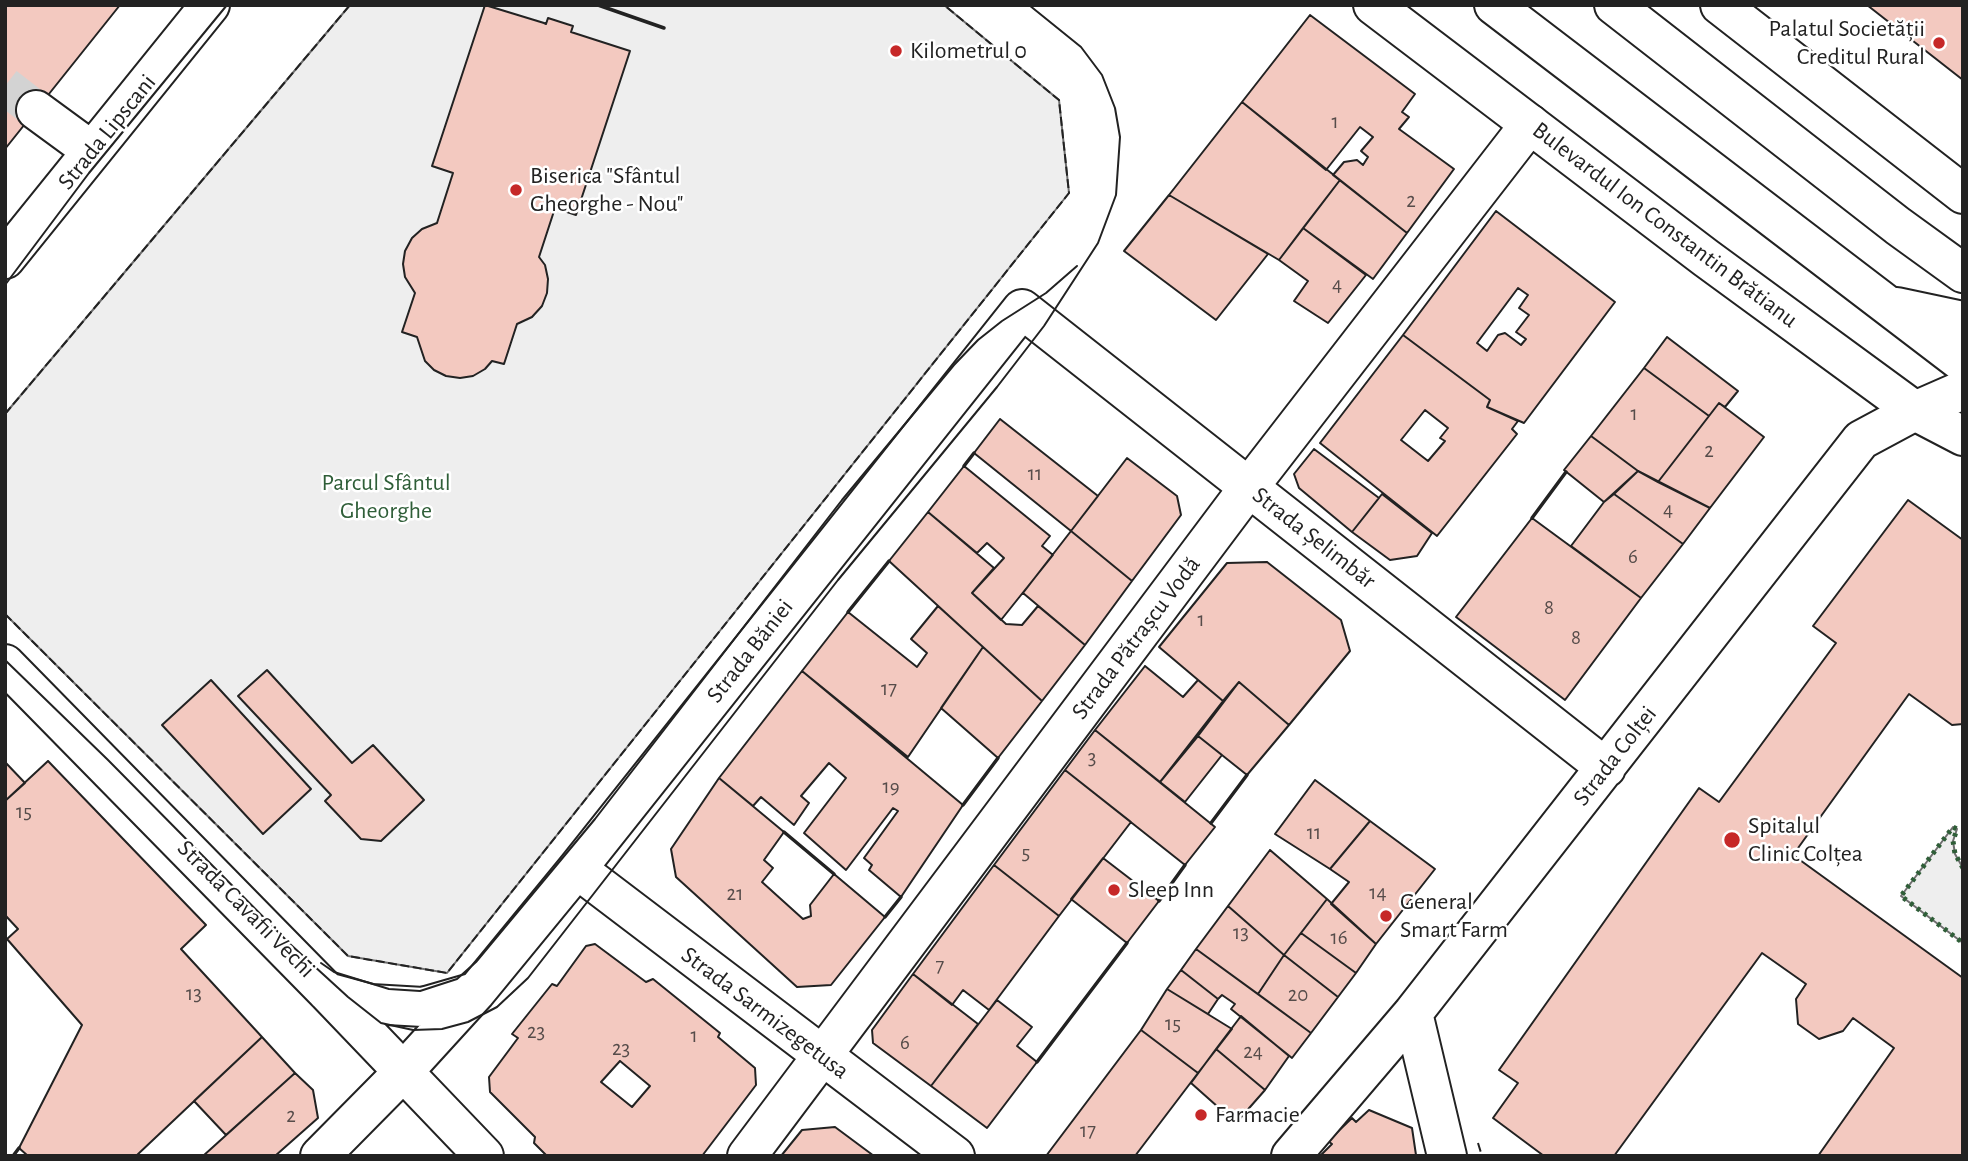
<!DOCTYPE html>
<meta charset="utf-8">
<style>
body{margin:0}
#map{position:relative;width:1968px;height:1161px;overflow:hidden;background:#fff;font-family:"Alegreya Sans",sans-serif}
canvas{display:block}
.frame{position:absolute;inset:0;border:7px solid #222;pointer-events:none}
</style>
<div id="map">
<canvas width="1968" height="1161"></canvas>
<div class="frame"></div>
</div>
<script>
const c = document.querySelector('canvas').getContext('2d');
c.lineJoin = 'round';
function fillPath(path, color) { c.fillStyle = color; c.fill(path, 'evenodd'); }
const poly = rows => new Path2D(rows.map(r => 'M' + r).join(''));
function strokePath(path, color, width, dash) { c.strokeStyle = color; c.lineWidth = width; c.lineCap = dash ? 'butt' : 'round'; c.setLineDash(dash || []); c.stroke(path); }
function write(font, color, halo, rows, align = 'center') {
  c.font = font + ' "Alegreya Sans",sans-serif'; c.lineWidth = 5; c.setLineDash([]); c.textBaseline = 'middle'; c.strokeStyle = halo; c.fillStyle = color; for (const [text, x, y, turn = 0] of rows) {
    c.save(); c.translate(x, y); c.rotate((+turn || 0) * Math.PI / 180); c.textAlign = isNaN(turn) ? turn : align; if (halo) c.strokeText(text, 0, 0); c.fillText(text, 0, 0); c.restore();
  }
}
const green = poly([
 [350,5,944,5,1059,100,1069,193,447,973,348,956,5,614,5,414,350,5],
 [1953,827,1957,829,1953,841,1955,854,1963,868,1963,943,1901,896,1953,827]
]);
const building = poly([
 [5,5,120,5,5,149,5,5],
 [485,5,544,23,546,24,548,18,573,26,571,32,630,51,576,215,555,208,539,257,545,265,548,279,547,293,542,306,532,317,517,324,504,364,492,361,485,369,473,376,460,378,446,376,434,370,425,361,417,337,402,332,415,293,405,277,403,264,405,251,412,238,422,229,437,223,453,173,432,166,485,5],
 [1867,5,1963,5,1963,80,1867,5],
 [1310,15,1415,94,1402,112,1409,117,1399,129,1454,169,1407,233,1333,175,1344,162,1357,160,1363,165,1368,157,1361,151,1373,137,1360,127,1326,170,1242,102,1310,15],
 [1242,102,1340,180,1279,260,1169,195,1242,102],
 [1340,180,1407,233,1373,279,1303,228,1340,180],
 [1169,195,1268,254,1216,320,1124,251,1169,195],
 [1496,211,1615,302,1524,423,1487,407,1490,400,1403,335,1496,211],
 [1518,288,1528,295,1519,308,1529,315,1516,332,1526,339,1521,345,1505,333,1498,335,1487,351,1477,343,1518,288],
 [1303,228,1366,275,1328,323,1294,301,1308,281,1279,260,1303,228],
 [1403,335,1490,400,1487,407,1518,421,1512,429,1517,434,1437,536,1320,443,1403,335],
 [1425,410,1448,428,1440,438,1445,441,1428,461,1401,440,1425,410],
 [1667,337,1738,391,1725,407,1719,403,1709,416,1644,368,1667,337],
 [1644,368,1709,416,1658,482,1638,471,1591,436,1644,368],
 [1719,403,1764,437,1710,508,1658,482,1719,403],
 [1000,419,1098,496,1071,531,974,453,1000,419],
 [1591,436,1638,471,1604,502,1564,470,1591,436],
 [1314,449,1379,498,1352,532,1299,488,1294,474,1314,449],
 [1127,458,1177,496,1181,515,1132,581,1071,531,1127,458],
 [964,466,1050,536,1042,546,1053,555,1001,620,972,593,1004,558,987,543,977,553,928,512,964,466],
 [1638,471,1710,508,1683,544,1614,494,1638,471],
 [1382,494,1432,533,1417,556,1390,560,1352,532,1382,494],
 [1614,494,1683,544,1641,598,1571,546,1604,502,1614,494],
 [1908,500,1963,540,1963,724,1952,725,1909,694,1793,855,1963,978,1963,1156,1818,1156,1894,1048,1853,1018,1843,1031,1819,1039,1798,1024,1796,999,1806,984,1762,953,1614,1156,1544,1156,1493,1118,1518,1083,1499,1070,1699,788,1719,802,1836,643,1813,626,1908,500],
 [928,512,994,568,972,593,1006,624,1022,625,1038,606,1085,645,1042,701,889,561,928,512],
 [1532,518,1641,598,1565,700,1456,617,1532,518],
 [1071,531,1132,581,1085,645,1023,593,1071,531],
 [1267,562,1341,620,1350,651,1289,725,1239,682,1223,701,1159,647,1227,563,1267,562],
 [938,606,983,647,908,757,802,671,848,612,917,667,927,653,911,639,938,606],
 [983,647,1042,701,998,758,941,708,983,647],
 [1145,666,1183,697,1198,680,1223,701,1160,782,1095,730,1145,666],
 [267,670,352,763,373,745,424,800,381,841,361,839,325,801,331,795,238,696,267,670],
 [802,671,963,805,901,897,869,870,872,865,864,858,898,811,893,808,846,870,804,833,846,778,829,763,801,796,809,803,794,825,761,797,753,806,719,778,802,671],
 [211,680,311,789,263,834,162,725,211,680],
 [1239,682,1289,725,1247,775,1198,736,1239,682],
 [1095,730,1215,827,1185,865,1065,770,1095,730],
 [1198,736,1222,755,1185,802,1160,782,1198,736],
 [48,761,206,925,181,949,262,1037,136,1156,28,1156,19,1148,82,1025,7,939,18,929,5,915,5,801,48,761],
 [5,762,25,783,5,801,5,762],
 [1065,770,1131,822,1059,916,994,865,1065,770],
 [719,778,784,832,764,860,773,868,762,882,803,919,811,916,810,905,834,874,885,917,831,985,797,987,676,877,671,849,719,778],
 [1315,780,1370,821,1330,869,1275,834,1315,780],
 [1370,821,1435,869,1376,944,1331,904,1349,882,1330,869,1370,821],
 [1270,850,1327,899,1284,955,1228,906,1270,850],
 [1103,858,1159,901,1127,943,1071,899,1103,858],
 [994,865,1059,916,989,1010,963,990,952,1005,913,974,994,865],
 [1327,899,1376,944,1356,973,1301,933,1327,899],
 [1228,906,1284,955,1258,994,1196,949,1228,906],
 [1301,933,1356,973,1338,997,1284,955,1301,933],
 [595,944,646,982,653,979,720,1033,718,1037,755,1068,756,1085,702,1156,547,1156,534,1143,535,1137,490,1092,489,1077,518,1038,512,1034,552,984,557,986,586,946,595,944],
 [620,1061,650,1086,632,1107,601,1082,620,1061],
 [1196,949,1311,1033,1292,1058,1231,1009,1235,1004,1222,995,1218,999,1181,970,1196,949],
 [1284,955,1338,997,1311,1033,1258,994,1284,955],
 [1181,970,1218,999,1208,1014,1167,989,1181,970],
 [913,974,978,1024,931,1086,873,1043,872,1030,913,974],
 [1167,989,1232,1029,1198,1073,1141,1030,1167,989],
 [997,1000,1032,1027,1017,1046,1037,1062,987,1128,931,1086,997,1000],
 [1241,1016,1289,1056,1265,1090,1216,1049,1241,1016],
 [1141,1030,1198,1073,1135,1156,1046,1156,1141,1030],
 [262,1037,295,1073,226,1135,194,1101,262,1037],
 [1216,1049,1265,1090,1236,1123,1191,1083,1216,1049],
 [295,1073,313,1090,318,1118,275,1156,203,1156,295,1073],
 [1369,1110,1412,1128,1416,1155,1421,1156,1320,1156,1332,1144,1328,1141,1352,1118,1356,1122,1369,1110],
 [835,1127,874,1156,781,1156,802,1130,835,1127]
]);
const streetTunnel = poly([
 [5,86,36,110]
]);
const street = poly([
 [36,110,92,151],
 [5,259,210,5],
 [5,664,327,992,484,1156],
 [577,869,955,1156],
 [327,992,371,1004,423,1007,475,992],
 [1413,1013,1447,1156],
 [320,1156,404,1071,476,992,577,869,1022,309,1606,768],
 [747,1156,1249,487,1530,124],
 [1291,1156,1413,1013,1861,440,1915,411,1963,390]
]);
const primary = poly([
 [1373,5,1706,258,1915,411,1963,436],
 [1494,5,1963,363],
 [1614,5,1898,226,1963,273],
 [1720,5,1963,194],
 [1897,307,1963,321]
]);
const tram = poly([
 [5,285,89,173,227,5],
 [5,660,108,760,290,944,348,997,381,1023,413,1030,442,1029,468,1022,497,1007,528,978,838,580,997,387,1044,326,1098,243,1116,195,1120,137,1115,108,1102,75,1081,47,1029,5],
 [321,963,334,972,389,989,420,991,457,979,476,962,595,819,842,500,954,365,978,340,1002,321,1046,293,1077,266]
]);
const hedge = poly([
 [1963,868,1955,854,1953,841,1957,829,1953,827,1901,896,1963,943]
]);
const fence = poly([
 [5,414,350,5],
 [5,614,348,956,447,973,1069,193,1059,100,944,5],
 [1478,1143,1482,1156]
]);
const wall = poly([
 [598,5,664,28],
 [964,466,974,453],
 [1532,518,1566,472],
 [848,612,889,561],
 [963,805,998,758],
 [1211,823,1247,775],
 [784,832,834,874],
 [1159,901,1185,865],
 [885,917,901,897],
 [1037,1062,1127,943],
 [13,1156,19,1148]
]);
const markers = [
 [1939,43,7,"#c62828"],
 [896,51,7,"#c62828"],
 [516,190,7,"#c62828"],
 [1732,840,9,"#c62828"],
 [1114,890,7,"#c62828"],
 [1386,916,7,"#c62828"],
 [1201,1115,7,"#c62828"]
];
const numberNames = [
 ["1",1335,122],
 ["2",1411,201],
 ["4",1337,285],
 ["1",1634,414],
 ["2",1709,451],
 ["11",1035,474],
 ["4",1668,510],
 ["6",1633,557],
 ["8",1549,608],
 ["1",1201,620],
 ["8",1576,638],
 ["17",889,689],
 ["3",1092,758],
 ["19",891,787],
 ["15",24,812],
 ["11",1314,833],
 ["5",1026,853],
 ["14",1378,893],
 ["21",735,894],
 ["13",1241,933],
 ["16",1339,938],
 ["7",940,966],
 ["13",194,994],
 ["20",1298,995],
 ["15",1173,1024],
 ["23",536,1032],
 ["1",694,1036],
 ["6",905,1043],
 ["23",621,1049],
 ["24",1253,1052],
 ["2",291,1116],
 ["17",1088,1131]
];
const poiNames = [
 ["Palatul Societății",1925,29,"right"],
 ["Creditul Rural",1925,57,"right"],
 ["Kilometrul 0",910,51],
 ["Biserica \"Sfântul",530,176],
 ["Gheorghe - Nou\"",530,204],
 ["Spitalul",1748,826],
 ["Clinic Colțea",1748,854],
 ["Sleep Inn",1128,890],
 ["General",1400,902],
 ["Smart Farm",1400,930],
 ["Farmacie",1215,1115]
];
const streetNames = [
 ["Strada Lipscani",107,132,-51],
 ["Bulevardul Ion Constantin Brătianu",1665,225,37],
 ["Strada Șelimbăr",1314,538,38],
 ["Strada Pătrașcu Vodă",1136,638,-53],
 ["Strada Băniei",750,651,-52],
 ["Strada Colței",1615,756,-52],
 ["Strada Cavafii Vechi",246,909,45],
 ["Strada Sarmizegetusa",765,1013,37]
];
const parkNames = [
 ["Parcul Sfântul",386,483],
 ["Gheorghe",386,511]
];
fillPath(green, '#eee');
strokePath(green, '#6f6f6f', 2);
fillPath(building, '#f3c9c0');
strokePath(building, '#222', 2);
strokePath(streetTunnel, '#d3d3d3', 38, [38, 19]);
strokePath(street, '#222', 42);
strokePath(primary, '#222', 42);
strokePath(street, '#fff', 38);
strokePath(primary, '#fff', 38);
strokePath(tram, '#222', 2);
strokePath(hedge, '#2f5e38', 5, [3.5, 5]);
strokePath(fence, '#222', 2, [9, 3.5]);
strokePath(wall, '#222', 3.5);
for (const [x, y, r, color] of markers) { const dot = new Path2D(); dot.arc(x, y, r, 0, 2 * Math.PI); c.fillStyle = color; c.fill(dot); strokePath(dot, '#fff', 2.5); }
write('21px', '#564c4a', null, numberNames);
write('24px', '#222', '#fff', poiNames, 'left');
write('24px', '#222', '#fff', streetNames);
write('24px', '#2f5e38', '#fff', parkNames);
</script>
